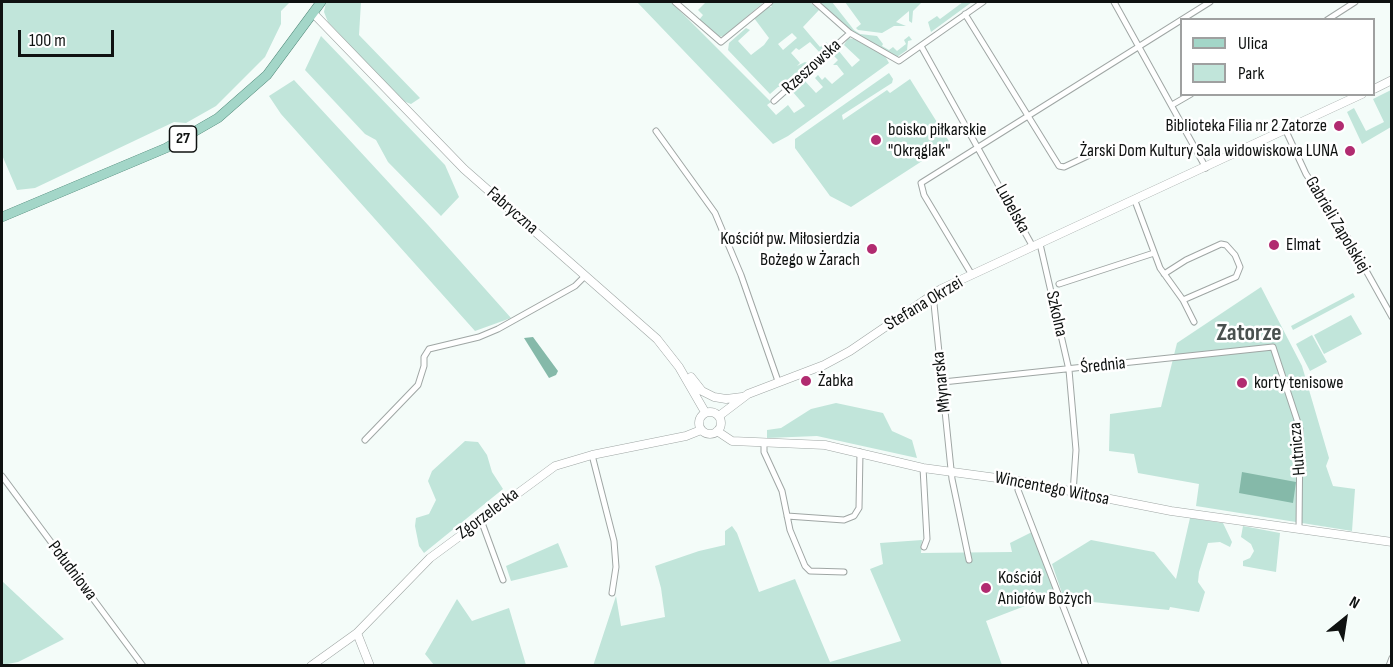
<!DOCTYPE html>
<meta charset="utf-8">
<style>
body{margin:0}
#map{position:relative;width:1393px;height:667px;overflow:hidden;background:#f4fcf9;font-family:"Sofia Sans Condensed",sans-serif}
canvas{display:block}
.frame{position:absolute;inset:0;border:3px solid #0f1211;pointer-events:none}
.legend{position:absolute;left:1180px;top:18px;width:195px;height:78px;box-sizing:border-box;background:#fff;border:2px solid #9fa0a0;margin:0;padding:8px 10px;list-style:none;font-size:18px;color:#0f1211}
.legend li{display:flex;align-items:center;gap:12px;height:30px}
.legend b{width:30px;border:2px solid #9fa0a0}
.north{position:absolute;left:1315px;top:589px;width:60px;height:60px;-webkit-text-stroke:4px #fff;paint-order:stroke;rotate:30deg;font-size:16px;font-weight:700;line-height:24px;text-align:center;color:#0f1211}
.north::after{content:'';display:block;margin:auto;width:21px;height:27px;background:#0f1211;clip-path:polygon(50% 0,100% 100%,50% 72%,0 100%)}
.scale{position:absolute;left:18px;top:30px;width:96px;height:27px;box-sizing:border-box;border:3px solid #0f1211;border-top:0;padding-left:8px;font-size:18px;line-height:21px;white-space:nowrap;color:#0f1211;-webkit-text-stroke:4px #fff;paint-order:stroke}
</style>
<div id="map">
<canvas width="1393" height="667"></canvas>
<div class="frame"></div>
<ul class="legend">
<li><b style="height:8px;background:#a3d6c8"></b>Ulica</li>
<li><b style="height:16px;background:#c1e5da"></b>Park</li>
</ul>
<div class="north">N</div>
<div class="scale">100 m</div>
</div>
<script>
const c = document.querySelector('canvas').getContext('2d');
c.lineJoin = 'round';
function fillPath(path, color) { c.fillStyle = color; c.fill(path, 'evenodd'); }
const poly = rows => new Path2D(rows.map(r => 'M' + r).join(''));
function strokePath(path, color, width, dash) { c.strokeStyle = color; c.lineWidth = width; c.lineCap = dash ? 'butt' : 'round'; c.setLineDash(dash || []); c.stroke(path); }
function write(font, color, halo, rows, align = 'center') {
  c.font = font + ' "Sofia Sans Condensed",sans-serif'; c.lineWidth = 5; c.setLineDash([]); c.textBaseline = 'middle'; c.strokeStyle = halo; c.fillStyle = color; for (const [text, x, y, turn = 0] of rows) {
    c.save(); c.translate(x, y); c.rotate((+turn || 0) * Math.PI / 180); c.textAlign = isNaN(turn) ? turn : align; if (halo) c.strokeText(text, 0, 0); c.fillText(text, 0, 0); c.restore();
  }
}
const green = poly([
 [2,2,290,2,281,11,281,24,265,57,216,106,186,123,174,122,35,188,17,190,2,155],
 [326,2,361,2,359,35,420,98,411,104,403,101,328,22,324,12],
 [637,2,671,2,771,102,767,105,776,115,788,105,794,113,805,106,792,91,804,80,816,93,823,87,815,78,818,75,822,80,825,77,832,84,844,74,837,65,833,65,838,60,833,55,838,50,852,67,860,60,844,45,848,38,854,39,885,56,889,63,788,136,773,144],
 [706,2,764,2,724,36,718,37,699,20,703,15,698,10],
 [774,2,810,2,819,10,803,27,820,47,826,42,830,46,821,54,810,42,799,50,796,48,791,53,800,63,797,66,805,62,810,64,784,87,778,87,770,94,728,50,729,43,746,28,750,30,738,41,751,55,764,45,769,38,754,18,767,7,772,7,770,5],
 [792,33,797,38,783,50,778,44],
 [818,2,832,2,854,30,860,34,877,36,883,44,882,46,889,50,893,47,897,51,906,44,904,40,909,36,912,40,908,41,907,50,897,57,851,31],
 [845,2,922,2,913,11,912,23,909,21,909,11,896,22,906,26,894,26,882,33,858,30,856,28,861,24],
 [963,2,972,2,931,32,928,22,937,16,940,19],
 [321,36,445,165,459,197,441,216,388,162,376,140,365,134,305,70],
 [889,73,893,79,892,83,842,115,843,120,887,90,890,93,910,79,950,143,851,207,830,196,795,148,795,139],
 [294,80,428,225,511,318,475,331,281,114,269,96],
 [1391,90,1391,127,1362,144,1347,112,1354,108,1366,131,1384,122,1373,99],
 [1261,287,1302,366,1329,458,1326,466,1333,486,1355,489,1352,531,1196,506,1199,484,1138,473,1134,454,1109,451,1110,414,1161,407,1177,343],
 [1353,293,1355,297,1293,330,1291,326],
 [1351,315,1362,334,1324,354,1314,335],
 [1312,335,1327,362,1310,371,1296,344],
 [836,403,883,413,892,431,912,440,917,458,817,436,767,438,767,430,781,428,811,409],
 [465,441,478,442,487,455,492,472,503,489,424,553,419,546,415,526,416,518,429,514,436,500,428,481,432,471],
 [1190,518,1223,523,1232,542,1230,547,1220,542,1208,543,1199,572,1198,582,1205,592,1199,612,1170,607,1169,610,1064,599,1052,564,1091,540,1154,552,1176,579],
 [732,526,737,533,759,592,795,579,830,662,901,641,870,569,883,564,880,543,922,540,921,553,1012,552,1010,543,1032,532,1056,594,986,621,1002,665,593,666,616,596,621,626,665,617,661,588,655,566,699,551,725,545,725,531],
 [1243,526,1280,533,1276,572,1243,566,1243,561,1250,558,1254,551,1251,544,1241,537],
 [558,543,568,567,511,581,506,566],
 [2,581,64,639,18,662,2,665],
 [457,599,472,621,509,608,526,665,434,665,425,654]
]);
const water = poly([
 [533,337,558,371,556,375,549,378,524,338],
 [1242,472,1296,482,1293,503,1239,493]
]);
const street = poly([
 [675,2,721,42,770,2],
 [815,2,850,33,899,61,983,2],
 [1114,2,1206,168],
 [965,14,1059,166,1064,167,1096,152],
 [1327,20,1355,2],
 [921,46,1033,247],
 [774,101,850,33],
 [1172,105,1191,94],
 [656,131,715,213,741,275,778,381],
 [1286,131,1306,174,1340,224,1392,317],
 [1135,201,1160,268,1183,300,1194,322],
 [1040,244,1069,370,1076,450,1073,493],
 [1164,274,1186,260,1221,244,1226,245,1235,255,1240,267,1236,277,1183,300],
 [972,275,924,195,921,183,1210,2],
 [1059,284,1154,253],
 [933,294,952,479,969,560],
 [943,382,1273,347,1300,429,1299,528],
 [365,440,418,385,424,366,424,357,429,349,479,337,498,329,575,286,585,276],
 [764,444,764,452,782,491,790,530,805,566,810,571,844,572],
 [592,455,614,541,616,567,612,593],
 [923,468,927,539,924,547],
 [2,476,143,666],
 [1019,481,1018,490,1086,666],
 [787,516,844,520,854,516,859,508,860,452],
 [481,520,503,580],
 [1389,666,1392,658]
]);
const secondary = poly([
 [313,13,464,169,657,339,679,367,705,412],
 [1374,89,1392,80],
 [691,377,702,391,714,397,726,399,742,397],
 '699 423a11 11 0 1 1 22 0a11 11 0 1 1-22 0Z',
 [719,416,748,394,824,365,850,351,941,289,1362,94],
 [717,431,732,441,825,445,923,468,1019,481,1171,511,1392,542],
 [357,633,370,666],
 [311,666,357,633,430,558,555,466,592,455,686,436,701,430]
]);
const primary = poly([
 [2,217,166,148,218,118,267,75,321,2]
]);
const markers = [
 [1339,126,6,"#b12b70"],
 [876,140,6,"#b12b70"],
 [1350,151,6,"#b12b70"],
 [1274,245,6,"#b12b70"],
 [872,249,6,"#b12b70"],
 [806,381,6,"#b12b70"],
 [1242,383,6,"#b12b70"],
 [986,588,6,"#b12b70"]
];
const shields = [
 [183,139,27]
];
const shieldNames = [
 ["27",183,139]
];
const streetNames = [
 ["Rzeszowska",812,67,-42],
 ["Lubelska",1012,209,61],
 ["Fabryczna",512,211,41],
 ["Gabrieli Zapolskiej",1337,225,59],
 ["Stefana Okrzei",924,304,-31],
 ["Szkolna",1056,314,77],
 ["Średnia",1103,366,-6],
 ["Młynarska",942,382,-96],
 ["Hutnicza",1298,449,-95],
 ["Wincentego Witosa",1052,489,11],
 ["Zgorzelecka",488,514,-37],
 ["Południowa",72,571,53]
];
const poiNames = [
 ["Biblioteka Filia nr 2 Zatorze",1327,126,"right"],
 ["boisko piłkarskie",888,130],
 ["\"Okrąglak\"",888,151],
 ["Żarski Dom Kultury Sala widowiskowa LUNA",1338,151,"right"],
 ["Kościół pw. Miłosierdzia",860,239,"right"],
 ["Bożego w Żarach",860,260,"right"],
 ["Elmat",1286,245],
 ["Żabka",818,381],
 ["korty tenisowe",1254,383],
 ["Kościół",998,578],
 ["Aniołów Bożych",998,599]
];
const districtNames = [
 ["Zatorze",1249,334]
];
fillPath(green, '#c1e5da');
fillPath(water, '#85b9a9');
strokePath(street, '#9fa6a4', 7);
strokePath(secondary, '#9fa6a4', 9);
strokePath(primary, '#488071', 10);
strokePath(street, '#fff', 5);
strokePath(secondary, '#fff', 8);
strokePath(primary, '#a3d6c8', 9);
for (const [x, y, r, color] of markers) { const dot = new Path2D(); dot.arc(x, y, r, 0, 2 * Math.PI); c.fillStyle = color; c.fill(dot); strokePath(dot, '#fff', 2); }
for (const [x, y, w] of shields) { const box = new Path2D(); box.roundRect(x - w / 2, y - 13, w, 26, 4.5); c.fillStyle = '#fff'; c.fill(box); strokePath(box, '#0f1211', 1.5); }
write('bold 16px', '#0f1211', null, shieldNames);
write('18px', '#0f1211', '#fff', streetNames);
write('18px', '#0f1211', '#fff', poiNames, 'left');
write('bold 24px', '#49504e', '#fff', districtNames);
</script>
